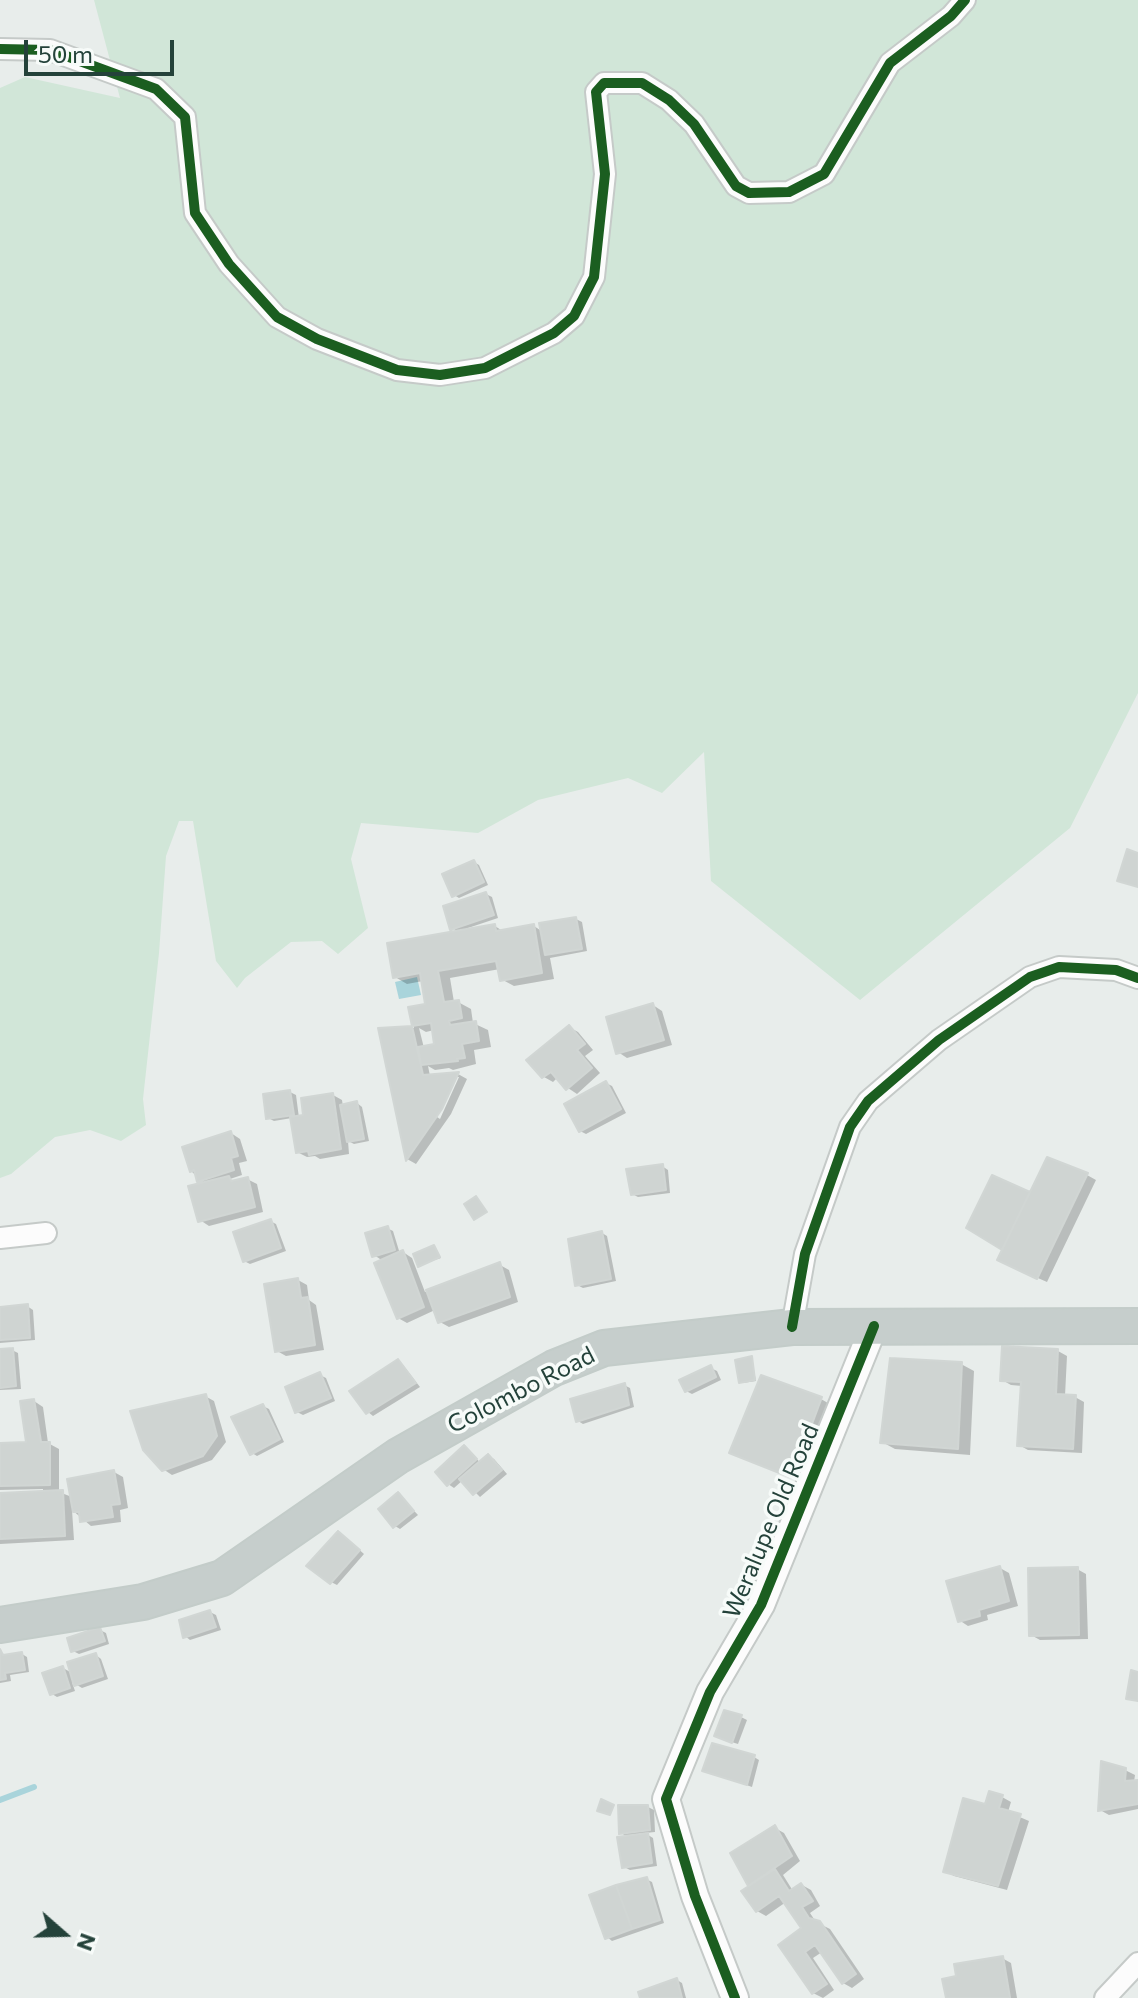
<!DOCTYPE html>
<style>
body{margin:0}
#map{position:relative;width:1138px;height:1998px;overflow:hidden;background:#e8edeb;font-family:Commissioner,sans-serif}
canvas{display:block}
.north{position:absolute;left:24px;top:1894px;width:80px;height:80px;-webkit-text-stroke:6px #f7fbf9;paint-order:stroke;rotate:110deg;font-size:22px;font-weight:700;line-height:32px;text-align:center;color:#24423a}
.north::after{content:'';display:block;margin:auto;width:28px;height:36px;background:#24423a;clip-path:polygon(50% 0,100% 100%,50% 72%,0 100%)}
.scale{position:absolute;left:24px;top:40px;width:150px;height:36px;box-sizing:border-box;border:4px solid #24423a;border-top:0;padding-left:10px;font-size:24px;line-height:28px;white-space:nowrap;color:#24423a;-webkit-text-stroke:6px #f7fbf9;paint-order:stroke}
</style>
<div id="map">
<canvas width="1138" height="1998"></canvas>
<div class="north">N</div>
<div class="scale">50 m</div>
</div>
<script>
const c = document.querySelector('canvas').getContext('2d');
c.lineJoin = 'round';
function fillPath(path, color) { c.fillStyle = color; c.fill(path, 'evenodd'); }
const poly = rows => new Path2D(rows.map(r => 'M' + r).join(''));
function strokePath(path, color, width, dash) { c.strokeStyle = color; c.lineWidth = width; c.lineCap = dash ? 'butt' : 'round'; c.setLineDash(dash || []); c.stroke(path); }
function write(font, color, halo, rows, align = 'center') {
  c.font = font + ' Commissioner,sans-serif'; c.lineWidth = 7; c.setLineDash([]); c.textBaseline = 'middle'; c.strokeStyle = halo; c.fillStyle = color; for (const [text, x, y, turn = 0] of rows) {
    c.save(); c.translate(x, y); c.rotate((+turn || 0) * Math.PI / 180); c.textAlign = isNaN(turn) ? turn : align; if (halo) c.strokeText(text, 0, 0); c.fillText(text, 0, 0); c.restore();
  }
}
const green = poly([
 [94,0,1138,0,1138,693,1070,828,860,1000,711,881,704,752,662,793,628,778,538,800,478,833,361,823,351,859,368,928,338,954,322,941,291,942,245,978,237,988,216,961,193,821,179,821,166,856,159,953,143,1099,146,1125,121,1141,90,1130,55,1137,11,1174,0,1178,0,88,25,77,120,98]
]);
const water = poly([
 [417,977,421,995,399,999,395,982]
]);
const shadow = poly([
 [474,862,479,865,488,885,459,898,454,895],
 [486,894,492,897,498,918,468,928,469,931,495,926,504,932,534,926,543,932,576,919,582,922,587,951,550,958,554,979,514,986,501,979,500,969,450,978,454,1002,458,1002,471,1009,473,1023,488,1030,491,1047,474,1050,476,1064,453,1070,449,1068,435,1070,428,1066,430,1076,458,1074,467,1079,451,1114,416,1164,407,1159,380,1030,414,1028,411,1009,428,1006,423,981,407,984,395,977,459,932,452,928],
 [419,1028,426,1032,434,1030,437,1046,424,1048],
 [454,1077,459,1077,440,1119,437,1117],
 [653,1005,662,1011,672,1045,627,1058,618,1052],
 [569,1027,578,1032,593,1050,585,1056,600,1073,577,1094,568,1088,558,1077,553,1082,544,1077,529,1060],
 [606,1083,612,1086,626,1113,586,1134,580,1131],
 [290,1092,296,1095,299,1118,305,1116,333,1095,342,1100,343,1107,357,1103,362,1107,369,1141,354,1144,348,1141,349,1154,320,1159,315,1156,307,1157,297,1152,292,1118,274,1121,268,1118],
 [231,1133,240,1139,247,1161,239,1163,242,1175,230,1179,236,1182,247,1179,257,1184,263,1212,209,1226,200,1220,205,1184,191,1171],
 [662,1166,668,1170,670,1193,638,1197,632,1194],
 [1087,1175,1096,1180,1047,1282,1008,1265,993,1178,1031,1195],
 [270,1221,276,1224,286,1251,250,1264,244,1261],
 [387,1228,393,1231,400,1254,403,1252,412,1258,425,1292,500,1265,509,1270,518,1302,449,1327,440,1322,435,1310,407,1323,398,1318,383,1261,374,1255],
 [602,1233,607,1236,616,1281,583,1288,577,1285],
 [434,1247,441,1258,420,1265],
 [298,1280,307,1285,309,1300,316,1305,324,1350,286,1356,277,1351],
 [27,1306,33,1310,35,1340,0,1343,0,1309],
 [12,1350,18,1353,21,1389,0,1390,0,1351],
 [1058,1351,1067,1356,1065,1396,1075,1397,1084,1402,1082,1453,1028,1450,1019,1445,1022,1386,1011,1385,1002,1380],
 [752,1358,756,1381,743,1383,741,1382],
 [398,1362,403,1365,420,1387,373,1416,368,1412],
 [961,1364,974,1371,970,1455,895,1449,882,1442],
 [711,1368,717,1371,721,1380,692,1394,686,1391],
 [320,1375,326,1378,335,1401,303,1415,297,1412],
 [624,1385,630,1388,634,1407,583,1424,578,1421],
 [205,1396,214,1401,226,1442,212,1460,172,1475,163,1469],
 [821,1399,833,1406,805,1483,731,1452],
 [34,1401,43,1407,48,1443,59,1449,59,1492,72,1497,114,1472,123,1477,128,1508,120,1510,121,1522,91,1526,72,1510,74,1540,0,1544,0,1495,43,1493,43,1489,0,1490,0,1445,28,1444],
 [263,1406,269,1409,284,1442,257,1456,252,1453],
 [464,1448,481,1463,489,1456,494,1459,507,1474,480,1497,463,1480,454,1488,448,1484],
 [399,1495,418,1515,400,1529,395,1526],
 [344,1536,364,1554,337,1585,331,1582],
 [1000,1568,1009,1573,1018,1606,987,1615,988,1620,968,1626,959,1620],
 [1077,1569,1086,1574,1088,1639,1040,1640,1031,1635],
 [210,1612,216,1615,221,1630,190,1640,185,1636],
 [100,1630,106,1633,109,1644,79,1654,73,1651],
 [0,1651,7,1657,22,1654,27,1657,29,1672,10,1675,11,1681,0,1683],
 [96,1655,101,1659,108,1679,82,1688,72,1682,75,1691,57,1697,52,1694,63,1668,72,1673],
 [741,1717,747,1720,738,1744,722,1739],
 [754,1757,759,1760,752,1787,704,1770],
 [1125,1770,1135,1775,1134,1782,1138,1782,1138,1809,1109,1815,1100,1810],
 [1002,1797,1011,1802,1008,1812,1029,1821,1007,1890,954,1876,945,1871,987,1806],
 [648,1807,654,1810,655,1832,645,1833,653,1838,657,1866,630,1870,624,1867,629,1838,621,1833],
 [775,1828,784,1833,800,1861,783,1875,793,1891,802,1885,811,1890,820,1906,810,1913,816,1922,830,1929,864,1979,852,1988,843,1983,822,1952,813,1958,834,1990,823,1998,813,1993,781,1945,804,1929,786,1902,766,1916,757,1911,751,1886,732,1854],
 [646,1879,652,1882,664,1923,612,1941,607,1937],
 [1002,1958,1011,1963,1017,1998,948,1998],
 [677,1980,682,1983,686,1998,642,1998]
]);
const stream = poly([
 [0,1800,34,1787]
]);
const building = poly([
 [1127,849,1138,853,1138,887,1117,881,1127,849],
 [474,860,484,882,452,897,442,874,474,860],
 [486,892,494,915,450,930,443,906,486,892],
 [576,917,582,949,545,955,539,923,576,917],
 [495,924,496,931,534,924,542,973,500,981,496,961,438,971,444,1002,459,1000,462,1018,449,1021,450,1025,476,1021,479,1041,462,1044,465,1058,457,1059,458,1061,421,1065,418,1047,434,1044,431,1023,412,1026,408,1007,425,1004,420,973,393,978,387,943,495,924],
 [653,1003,664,1040,616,1054,606,1017,653,1003],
 [569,1025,585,1044,577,1050,592,1068,566,1090,551,1072,542,1078,526,1060,569,1025],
 [412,1026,423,1075,459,1072,442,1109,406,1161,378,1028,412,1026],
 [606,1081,621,1109,579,1132,564,1104,606,1081],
 [290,1090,294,1115,266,1119,263,1094,290,1090],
 [333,1093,341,1149,309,1155,308,1151,296,1153,290,1117,303,1115,301,1098,333,1093],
 [357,1101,364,1139,347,1142,340,1105,357,1101],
 [231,1131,238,1156,231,1158,234,1170,197,1182,194,1170,190,1172,182,1147,231,1131],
 [1047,1157,1088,1173,1037,1279,997,1260,1047,1157],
 [663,1164,666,1190,631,1195,626,1169,663,1164],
 [992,1175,1030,1192,1002,1250,966,1228,992,1175],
 [229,1176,231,1181,248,1177,255,1207,198,1222,188,1186,229,1176],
 [476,1196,487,1212,474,1220,464,1204,476,1196],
 [271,1219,281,1248,243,1262,233,1232,271,1219],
 [388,1226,395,1250,372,1257,365,1233,388,1226],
 [602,1231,611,1279,575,1286,568,1239,602,1231],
 [434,1245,440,1257,418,1267,413,1254,434,1245],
 [403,1250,424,1307,397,1319,374,1263,403,1250],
 [500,1262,510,1297,438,1323,426,1290,500,1262],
 [298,1278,301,1298,308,1297,315,1345,275,1352,264,1284,298,1278],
 [28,1304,30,1338,0,1340,0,1307,28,1304],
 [1002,1346,1058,1349,1056,1394,1076,1395,1073,1449,1017,1446,1021,1382,1000,1381,1002,1346],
 [13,1348,16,1386,0,1388,0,1349,13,1348],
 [752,1356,755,1380,739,1383,735,1360,752,1356],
 [890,1358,962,1362,958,1449,880,1443,890,1358],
 [398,1359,416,1383,366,1414,349,1391,398,1359],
 [711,1365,716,1377,685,1392,679,1380,711,1365],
 [320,1372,331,1398,295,1413,285,1387,320,1372],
 [761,1375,822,1397,792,1478,729,1453,761,1375],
 [625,1383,629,1405,576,1422,570,1399,625,1383],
 [206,1394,217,1436,203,1456,162,1471,143,1450,130,1411,206,1394],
 [34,1399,41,1442,50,1442,50,1485,0,1486,0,1443,26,1442,20,1401,34,1399],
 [263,1404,280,1439,250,1455,231,1417,263,1404],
 [464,1445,477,1459,447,1486,435,1472,464,1445],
 [488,1454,502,1470,473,1495,459,1479,488,1454],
 [114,1470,120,1504,111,1505,113,1517,80,1522,79,1512,73,1512,67,1479,114,1470],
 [63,1490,65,1536,0,1539,0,1493,63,1490],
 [398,1492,414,1511,393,1528,378,1509,398,1492],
 [338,1531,360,1550,330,1584,306,1566,338,1531],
 [1000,1566,1009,1601,979,1610,980,1616,958,1622,946,1581,1000,1566],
 [1078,1567,1079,1635,1029,1636,1028,1568,1078,1567],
 [210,1610,216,1627,183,1638,179,1620,210,1610],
 [100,1627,105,1641,71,1652,67,1638,100,1627],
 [0,1649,3,1655,22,1652,25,1670,5,1673,6,1679,0,1680,0,1649],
 [96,1653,103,1676,74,1686,67,1662,96,1653],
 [63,1666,70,1688,50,1695,42,1673,63,1666],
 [1131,1670,1138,1672,1138,1701,1126,1699,1131,1670],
 [724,1710,742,1715,732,1743,714,1736,724,1710],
 [712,1743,755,1755,747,1785,702,1771,712,1743],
 [1101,1761,1126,1768,1125,1781,1138,1780,1138,1804,1098,1811,1101,1761],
 [989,1791,1003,1795,999,1808,1021,1814,998,1886,943,1872,963,1798,985,1804,989,1791],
 [601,1799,614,1805,610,1815,597,1811,601,1799],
 [618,1805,648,1805,650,1830,619,1834,618,1805],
 [775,1825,792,1856,748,1886,730,1853,775,1825],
 [648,1833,652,1863,622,1868,617,1837,648,1833],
 [775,1869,789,1891,801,1883,813,1901,802,1907,809,1918,820,1921,856,1974,842,1984,815,1945,805,1952,827,1984,812,1994,778,1945,801,1928,779,1896,756,1912,741,1891,775,1869],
 [647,1877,660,1920,632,1929,616,1885,647,1877],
 [616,1885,632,1929,605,1939,589,1895,616,1885],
 [1003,1956,1010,1998,946,1998,942,1979,956,1976,954,1964,1003,1956],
 [677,1978,682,1998,640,1998,638,1992,677,1978]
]);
const minor = poly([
 [0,49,50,50,156,89,185,117,195,213,229,264,277,317,317,339,397,370,440,375,485,368,554,333,574,316,594,277,605,174,596,92,604,83,642,83,669,100,694,124,736,186,749,193,789,192,824,174,890,63,951,16,965,0],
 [0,1238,46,1233],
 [792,1327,805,1254,850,1127,868,1101,939,1040,1030,977,1059,967,1116,970,1138,978],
 [1105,1998,1138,1963]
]);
const tertiary = poly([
 [735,1998,695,1896,666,1799,710,1692,761,1605,874,1326]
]);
const trunk = poly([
 [0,1625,143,1602,222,1578,398,1456,554,1368,604,1348,792,1327,1138,1326]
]);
const cycleway = poly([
 [0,49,50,50,156,89,185,117,195,213,229,264,277,317,317,339,397,370,440,375,485,368,554,333,574,316,594,277,605,174,596,92,604,83,642,83,669,100,694,124,736,186,749,193,789,192,824,174,890,63,951,16,965,0],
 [792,1327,805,1254,850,1127,868,1101,939,1040,1030,977,1059,967,1116,970,1138,978],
 [735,1998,695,1896,666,1799,710,1692,761,1605,874,1326]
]);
const streetNames = [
 ["Colombo Road",521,1390,-27],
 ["Weralupe Old Road",771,1521,-67]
];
fillPath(green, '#d1e6d8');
fillPath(water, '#a9d4db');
fillPath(shadow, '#0003');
strokePath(stream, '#a9d4db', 6);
fillPath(building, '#cfd4d2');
strokePath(building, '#d1d6d4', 2);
strokePath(minor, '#c5cac8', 24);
strokePath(tertiary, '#c5cac8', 30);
strokePath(trunk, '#c3ccc9', 38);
strokePath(minor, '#fcfcfc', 20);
strokePath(tertiary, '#fcfcfc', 26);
strokePath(trunk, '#c6cecc', 34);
strokePath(cycleway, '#1b5e20', 10);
write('24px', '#24423a', '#f7fbf9', streetNames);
</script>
